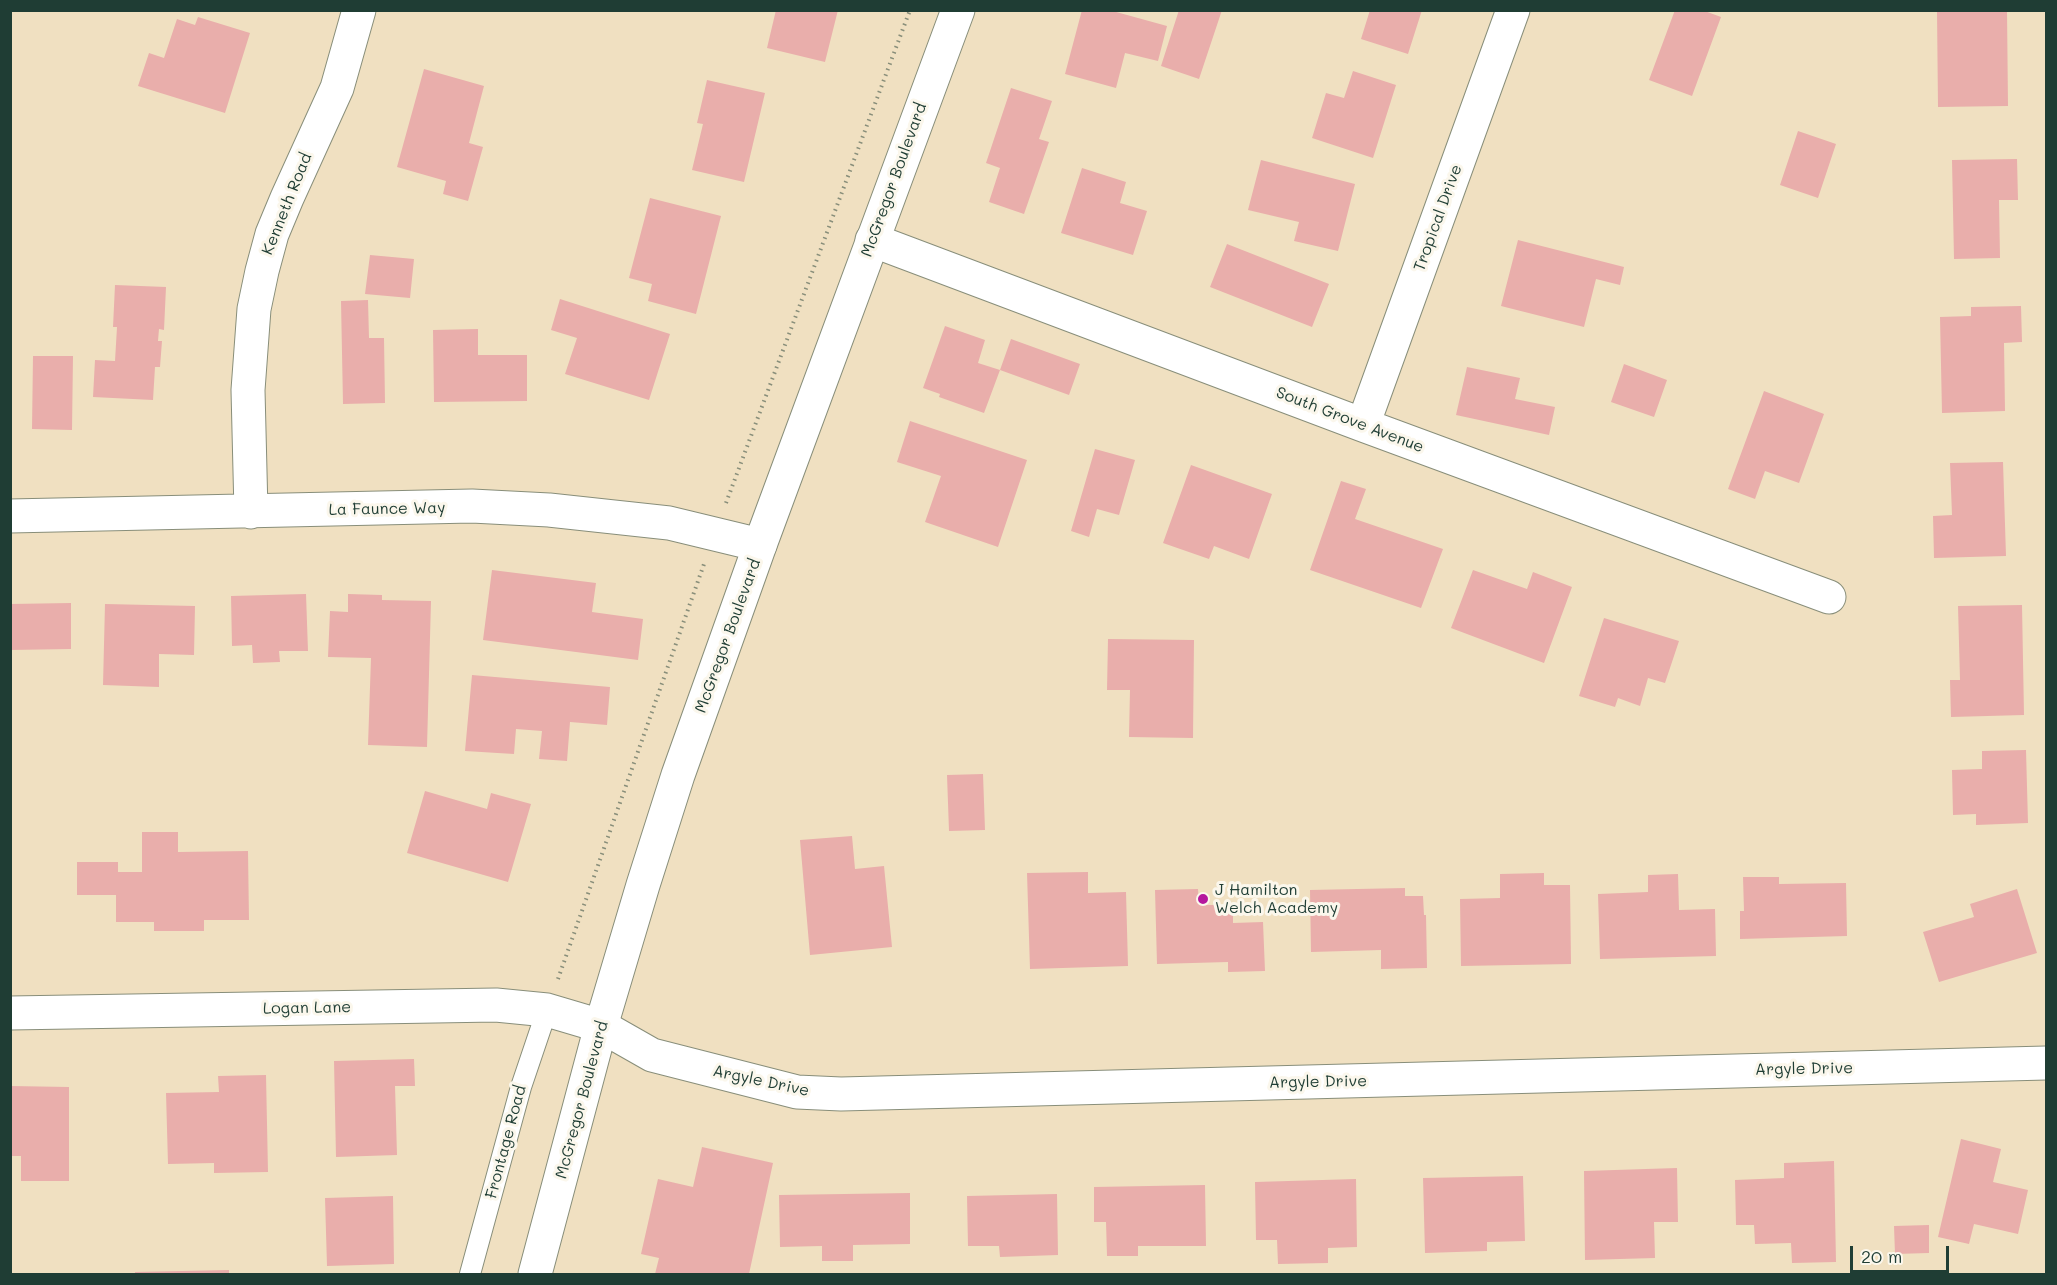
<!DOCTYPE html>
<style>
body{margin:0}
#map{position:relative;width:2057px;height:1285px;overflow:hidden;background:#f0e0c1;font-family:Mali,sans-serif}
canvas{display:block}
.frame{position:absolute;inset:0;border:12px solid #1f3d34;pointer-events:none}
.scale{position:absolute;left:1850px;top:1246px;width:99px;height:27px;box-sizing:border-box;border:3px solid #1f3d34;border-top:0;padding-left:8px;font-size:18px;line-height:21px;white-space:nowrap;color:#1f3d34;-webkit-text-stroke:4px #fbf7ec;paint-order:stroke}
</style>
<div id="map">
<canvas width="2057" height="1285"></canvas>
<div class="frame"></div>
<div class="scale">20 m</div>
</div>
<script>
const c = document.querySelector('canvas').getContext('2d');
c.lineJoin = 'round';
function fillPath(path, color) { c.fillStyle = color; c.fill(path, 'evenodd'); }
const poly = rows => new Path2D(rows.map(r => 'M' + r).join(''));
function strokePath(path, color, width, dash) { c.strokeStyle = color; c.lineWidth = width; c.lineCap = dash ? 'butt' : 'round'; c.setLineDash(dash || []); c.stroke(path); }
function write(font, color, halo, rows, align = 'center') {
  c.font = font + ' Mali,sans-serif'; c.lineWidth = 6; c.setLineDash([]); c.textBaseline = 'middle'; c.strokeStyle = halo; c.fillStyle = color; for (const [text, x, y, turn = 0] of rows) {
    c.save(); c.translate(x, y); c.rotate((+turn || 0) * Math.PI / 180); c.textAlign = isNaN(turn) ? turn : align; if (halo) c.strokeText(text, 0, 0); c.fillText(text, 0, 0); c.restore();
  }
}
const building = poly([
 [776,10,838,10,825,62,767,48],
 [1082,10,1109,10,1167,26,1158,61,1125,53,1116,88,1065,74],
 [1179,10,1222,10,1199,79,1161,66],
 [1370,10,1422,10,1408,54,1361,39],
 [1675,10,1702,10,1721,17,1692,96,1649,80],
 [2007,10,2008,106,1938,107,1937,11],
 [198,17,250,33,225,113,138,86,149,53,164,58,177,19,195,25],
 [424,69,484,86,469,143,483,147,468,201,443,194,446,181,397,167],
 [1353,71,1396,85,1373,158,1312,138,1326,93,1344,98],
 [707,80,765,93,744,182,692,170,703,124,697,123],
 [1011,88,1052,101,1039,139,1049,142,1024,214,989,202,1000,168,986,163],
 [1798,131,1836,144,1818,198,1780,185],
 [2017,159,2018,200,1999,200,2000,258,1954,259,1952,160],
 [1261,160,1355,184,1338,251,1294,241,1299,222,1248,210],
 [1082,168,1126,182,1120,203,1147,211,1133,255,1061,233],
 [650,198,721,216,696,314,648,301,652,284,629,278],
 [1518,240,1624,267,1620,285,1596,279,1584,327,1501,306],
 [1227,244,1329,284,1312,327,1210,287],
 [370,255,414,259,410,298,365,294],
 [115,285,166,287,164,330,159,329,158,341,162,341,160,367,155,367,153,400,93,397,95,360,115,361,117,327,113,327],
 [560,299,670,334,649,400,565,374,577,338,551,330],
 [368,300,369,338,384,338,385,403,343,404,341,301],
 [2021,306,2022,342,2004,343,2005,411,1942,413,1940,317,1971,316,1971,307],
 [945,326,985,340,978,363,1000,370,984,413,939,397,940,394,923,388],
 [478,329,478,355,527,355,527,401,434,402,433,330],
 [1011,339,1080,364,1069,395,1000,370],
 [33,356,73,356,72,430,32,429],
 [1624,364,1667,380,1654,417,1611,402],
 [1467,367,1520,378,1515,399,1555,407,1549,435,1456,415],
 [1764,391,1824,414,1799,483,1765,471,1755,499,1728,489],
 [910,421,1027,460,998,547,925,522,941,476,897,462],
 [1095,449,1135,460,1119,515,1097,509,1089,537,1071,531],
 [2003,462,2006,556,1934,558,1933,516,1952,515,1950,463],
 [1191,465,1272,494,1249,559,1214,546,1209,559,1163,543],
 [1341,481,1366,489,1355,519,1443,549,1421,608,1310,570],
 [492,570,596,583,592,612,643,619,638,660,483,640],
 [1473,570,1527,589,1533,572,1572,587,1544,663,1451,628],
 [306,594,308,651,279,651,280,662,253,663,252,645,232,646,231,596],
 [348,594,382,595,382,600,431,601,427,747,368,745,371,658,328,657,330,611,348,612],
 [71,603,71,649,10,650,10,604],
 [105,604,195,606,194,655,159,654,159,687,103,685],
 [2022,605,2024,715,1951,717,1950,680,1960,680,1958,606],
 [1604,618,1679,641,1665,683,1648,678,1640,706,1618,698,1615,707,1579,696],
 [1108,639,1194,640,1193,738,1129,737,1130,690,1107,690],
 [472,675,610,687,607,725,570,722,567,761,539,759,542,731,516,729,514,754,465,751],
 [2026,750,2028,823,1976,825,1976,814,1953,815,1952,770,1982,769,1982,751],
 [983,774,985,830,949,831,947,775],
 [425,791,487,809,491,793,531,804,508,882,407,853],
 [142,832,178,832,178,852,248,851,249,920,204,920,204,931,154,931,154,922,116,922,116,895,77,895,77,862,118,862,118,872,142,872],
 [852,836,855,869,884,866,892,947,810,955,800,840],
 [1088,872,1088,893,1126,892,1128,966,1030,969,1027,873],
 [1544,873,1544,885,1570,885,1571,964,1461,966,1460,899,1500,898,1500,874],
 [1678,874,1679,910,1715,909,1716,956,1600,959,1598,894,1648,892,1648,875],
 [1743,877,1779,877,1779,884,1846,883,1847,936,1740,939,1740,911,1744,911],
 [1405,888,1405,896,1423,896,1424,915,1426,915,1427,968,1381,969,1381,950,1311,952,1310,890],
 [1198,889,1199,905,1233,905,1233,923,1263,922,1265,971,1228,972,1228,962,1157,964,1155,890],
 [2017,889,2037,953,1939,982,1923,932,1974,917,1970,904],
 [414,1059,415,1086,395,1086,397,1155,336,1157,334,1061],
 [266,1075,268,1172,214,1173,214,1163,168,1164,166,1093,219,1092,218,1076],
 [10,1086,69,1087,69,1181,21,1181,21,1156,10,1156],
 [1961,1139,2001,1149,1993,1182,2028,1190,2018,1234,1974,1224,1969,1244,1938,1237],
 [702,1147,773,1163,749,1274,655,1274,659,1258,641,1254,658,1179,693,1187],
 [1834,1161,1836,1262,1792,1263,1791,1243,1755,1244,1754,1225,1736,1225,1735,1180,1784,1178,1784,1163],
 [1677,1168,1678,1222,1654,1222,1655,1258,1585,1260,1584,1171],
 [1523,1176,1525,1241,1487,1242,1487,1251,1425,1253,1423,1178],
 [1356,1179,1357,1247,1328,1248,1328,1263,1278,1264,1277,1240,1256,1240,1255,1182],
 [1205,1185,1206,1246,1138,1246,1138,1256,1107,1256,1106,1222,1094,1222,1094,1187],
 [910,1193,910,1244,853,1245,853,1261,822,1261,822,1246,780,1247,779,1195],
 [1057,1194,1058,1255,1000,1257,999,1246,968,1246,967,1196],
 [393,1196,394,1264,327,1266,325,1198],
 [1929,1225,1929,1253,1895,1254,1894,1226],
 [229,1270,229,1274,135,1274,135,1272]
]);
const path = poly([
 [726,503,910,10],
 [558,979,704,564]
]);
const service = poly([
 [470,1274,521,1087,547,1010]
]);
const minor = poly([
 [872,240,1363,425,1829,597],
 [1363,425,1513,10],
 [251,512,248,390,254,309,262,271,272,234,287,198,337,88,359,10],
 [10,516,472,506,549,510,669,523,760,545],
 [10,1013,496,1005,547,1010,601,1026,652,1055,797,1092,841,1094,2046,1063]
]);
const secondary = poly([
 [535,1274,601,1026,643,885,678,775,760,545,958,10]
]);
const markers = [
 [1203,899,6,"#b5179e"]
];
const streetNames = [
 ["McGregor Boulevard",894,180,-70],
 ["Kenneth Road",287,204,-68],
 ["Tropical Drive",1438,218,-70],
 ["South Grove Avenue",1350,420,21],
 ["La Faunce Way",387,509,-1],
 ["McGregor Boulevard",728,636,-70],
 ["Logan Lane",307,1008,-1],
 ["Argyle Drive",1804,1069,-1],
 ["Argyle Drive",761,1081,12],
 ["Argyle Drive",1318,1082,-1],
 ["McGregor Boulevard",582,1100,-75],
 ["Frontage Road",506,1142,-75]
];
const poiNames = [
 ["J Hamilton",1215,890],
 ["Welch Academy",1215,908]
];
fillPath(building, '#e9aeab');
strokePath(service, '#888e7a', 22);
strokePath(minor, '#888e7a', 35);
strokePath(secondary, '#888e7a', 35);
strokePath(path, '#888e7a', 4, [1.5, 4.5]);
strokePath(service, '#fff', 20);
strokePath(minor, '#fff', 33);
strokePath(secondary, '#fff', 33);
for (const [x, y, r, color] of markers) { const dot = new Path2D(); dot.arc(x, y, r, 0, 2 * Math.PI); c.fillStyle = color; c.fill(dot); strokePath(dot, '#fbf7ec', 2); }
write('16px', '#1f3d34', '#fbf7ec', streetNames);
write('16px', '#1f3d34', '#fbf7ec', poiNames, 'left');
</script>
